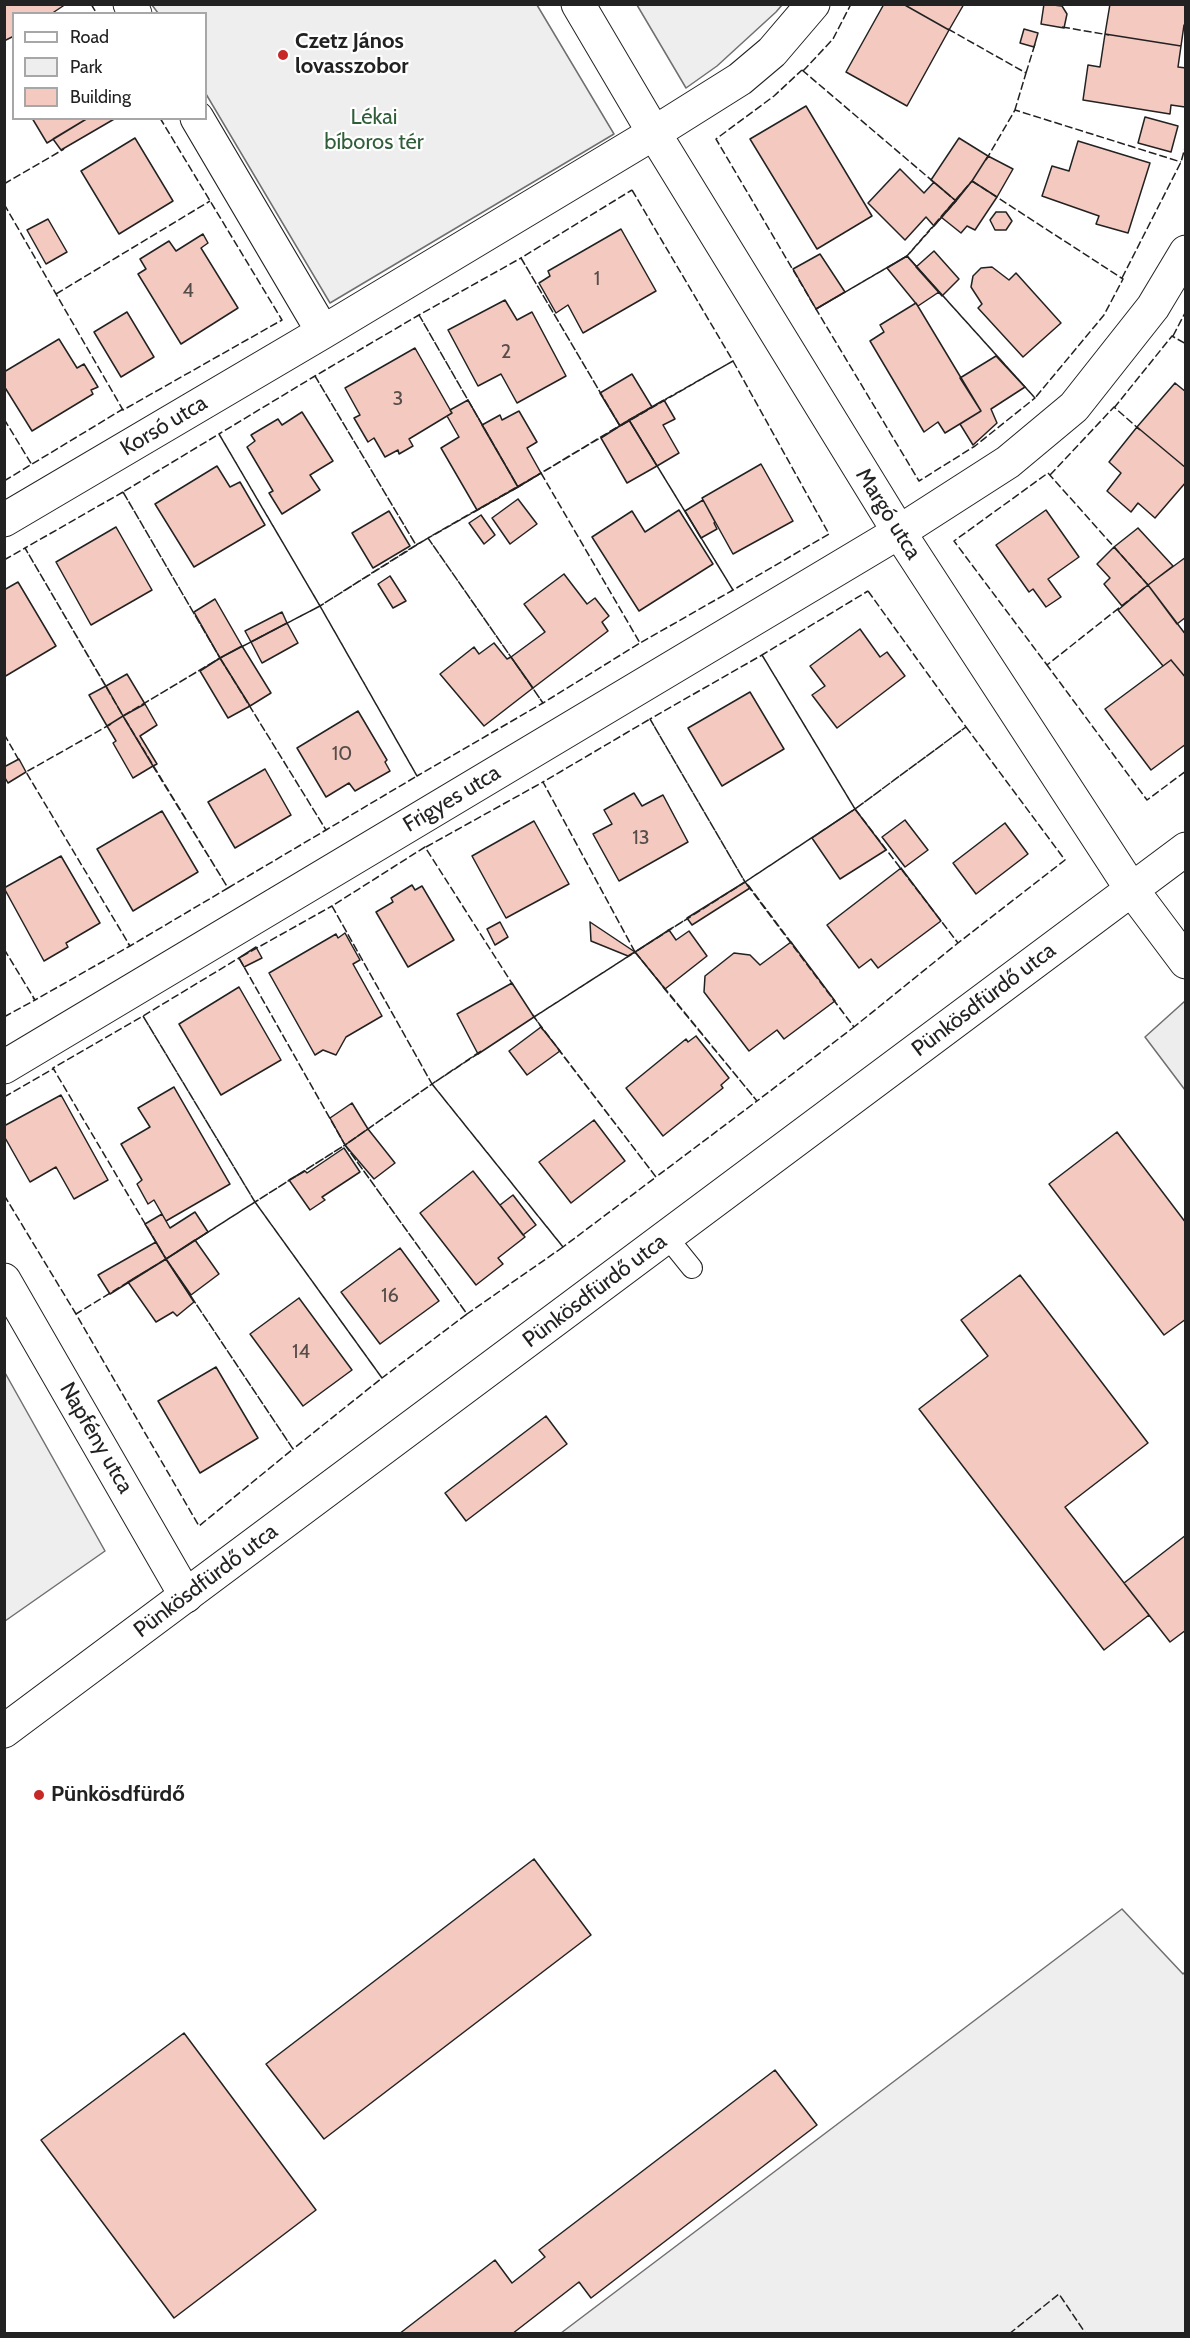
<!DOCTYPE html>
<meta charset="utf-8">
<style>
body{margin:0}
#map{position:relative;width:1190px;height:2338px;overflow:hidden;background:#fff;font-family:Cabin,sans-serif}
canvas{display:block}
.frame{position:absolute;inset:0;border:6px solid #222;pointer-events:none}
.legend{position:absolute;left:12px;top:12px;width:195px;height:108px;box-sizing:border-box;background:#fff;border:2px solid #a7a7a7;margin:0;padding:8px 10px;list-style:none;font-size:18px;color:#222}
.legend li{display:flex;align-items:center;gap:12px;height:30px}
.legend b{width:30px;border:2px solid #a7a7a7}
</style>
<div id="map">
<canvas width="1190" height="2338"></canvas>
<div class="frame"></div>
<ul class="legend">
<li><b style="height:8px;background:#fff"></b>Road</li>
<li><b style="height:16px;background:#eee"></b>Park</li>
<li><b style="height:16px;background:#f3c9c0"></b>Building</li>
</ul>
</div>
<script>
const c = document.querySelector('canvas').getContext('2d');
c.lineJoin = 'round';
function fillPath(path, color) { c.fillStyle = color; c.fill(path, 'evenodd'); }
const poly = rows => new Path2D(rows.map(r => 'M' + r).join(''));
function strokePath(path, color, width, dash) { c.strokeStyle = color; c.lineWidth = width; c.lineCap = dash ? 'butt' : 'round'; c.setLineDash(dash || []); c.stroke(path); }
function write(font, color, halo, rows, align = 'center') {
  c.font = font + ' Cabin,sans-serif'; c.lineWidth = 4.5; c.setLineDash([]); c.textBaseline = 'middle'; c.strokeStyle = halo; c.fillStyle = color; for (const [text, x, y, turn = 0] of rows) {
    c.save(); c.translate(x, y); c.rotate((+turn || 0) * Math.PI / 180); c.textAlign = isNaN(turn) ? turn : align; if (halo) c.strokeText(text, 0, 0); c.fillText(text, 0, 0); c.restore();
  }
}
const green = poly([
 [152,5,537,5,614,134,330,303,206,94,206,14,158,13,152,5],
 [637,5,782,5,776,12,717,66,686,88,637,5],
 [4,1371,105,1551,5,1621,4,1621,4,1371],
 [1122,1909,1183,1974,1185,1972,1185,2333,561,2333,1122,1909]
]);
const parking = poly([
 [1185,1001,1185,1090,1145,1037,1185,1001]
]);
const building = poly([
 [7,4,66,4,51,14,14,14,14,36,4,41,4,6,7,4],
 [884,4,903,4,949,30,907,106,846,72,884,4],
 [903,4,964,4,949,30,903,4],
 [1044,4,1062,6,1067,14,1064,28,1041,24,1044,4],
 [1110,4,1186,4,1186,25,1184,25,1181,46,1105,34,1110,4],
 [1024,29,1038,33,1034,47,1020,43,1024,29],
 [1105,34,1181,46,1178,67,1186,68,1185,107,1171,105,1170,114,1083,100,1088,65,1100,67,1105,34],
 [806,106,872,216,817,249,750,139,806,106],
 [1145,117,1178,126,1171,152,1138,143,1145,117],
 [32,118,88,118,47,143,32,118],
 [88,118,116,118,61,150,53,139,88,118],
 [135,138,173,201,119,234,81,171,135,138],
 [959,138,988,156,972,181,956,201,931,180,959,138],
 [1078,141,1150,163,1128,233,1096,224,1099,216,1042,196,1052,166,1069,171,1078,141],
 [988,156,1013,169,997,197,972,181,988,156],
 [900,169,924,193,934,182,956,201,934,226,926,217,905,240,868,203,900,169],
 [972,181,997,197,975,230,967,226,961,233,941,217,972,181],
 [996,212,1006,212,1012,221,1006,230,995,230,990,220,996,212],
 [48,219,67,252,46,264,27,230,48,219],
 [621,229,656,291,583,333,568,305,556,313,539,283,550,276,548,271,621,229],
 [203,234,208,243,201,248,238,308,181,344,138,274,146,269,140,259,169,241,176,251,203,234],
 [934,251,959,279,942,296,916,267,934,251],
 [820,254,845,292,816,309,793,269,820,254],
 [907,256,939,292,918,306,887,268,907,256],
 [992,267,1009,280,1016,273,1061,323,1023,357,978,308,982,304,971,287,973,276,981,268,992,267],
 [505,300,517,320,532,312,566,376,517,403,501,374,478,386,448,330,505,300],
 [916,303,981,411,945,433,938,422,924,432,870,341,884,332,880,325,916,303],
 [127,312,154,357,121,377,94,332,127,312],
 [59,339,77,368,84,364,98,387,91,390,93,394,32,431,4,386,4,372,59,339],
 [415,348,452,413,409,439,413,446,399,454,398,450,385,457,374,438,368,442,354,418,360,415,345,388,415,348],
 [996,356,1025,387,991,409,997,423,973,445,960,424,981,411,960,378,996,356],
 [632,374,652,407,620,426,600,393,632,374],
 [1175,383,1186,392,1186,468,1137,427,1175,383],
 [468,400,518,487,477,510,441,448,459,437,447,416,452,413,450,410,468,400],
 [664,400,675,419,663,425,679,453,657,466,629,420,664,400],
 [519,411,537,442,527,448,541,473,518,487,482,425,500,415,502,420,519,411],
 [302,412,333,461,310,475,320,490,282,514,269,493,273,491,247,447,255,441,251,435,278,419,282,425,302,412],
 [629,420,657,466,627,483,601,438,629,420],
 [1137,427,1186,468,1186,482,1155,518,1138,503,1131,512,1107,491,1121,473,1109,462,1137,427],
 [761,464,793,521,733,554,702,498,761,464],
 [217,466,230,487,240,482,265,525,194,567,155,504,217,466],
 [518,499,537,524,510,544,492,518,518,499],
 [703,500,715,522,714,523,717,529,701,538,685,511,703,500],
 [679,510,713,564,639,611,592,537,632,511,645,532,679,510],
 [1046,510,1079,557,1048,579,1061,597,1046,607,1033,589,1029,592,996,545,1046,510],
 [389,511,410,546,373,568,352,533,389,511],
 [481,515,495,535,484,544,469,523,481,515],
 [116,527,152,590,91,625,56,562,116,527],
 [1138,528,1173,566,1148,585,1114,547,1138,528],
 [1114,547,1148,585,1122,606,1104,584,1110,578,1097,564,1114,547],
 [1186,557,1186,617,1177,624,1148,585,1186,557],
 [564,574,587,604,595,598,609,616,602,622,608,631,533,688,511,657,545,632,524,604,564,574],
 [390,576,406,601,393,608,378,584,390,576],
 [18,582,56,646,4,677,4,590,18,582],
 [1148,585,1186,635,1186,678,1171,660,1163,666,1118,610,1148,585],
 [215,599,242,646,220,658,194,612,215,599],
 [282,612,287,623,251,642,245,631,282,612],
 [287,623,298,643,262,663,251,642,287,623],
 [860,629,880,657,887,652,905,676,837,728,812,695,825,686,810,666,860,629],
 [494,643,507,659,511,657,533,688,484,726,440,674,474,647,479,654,494,643],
 [242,646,271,693,250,706,220,658,242,646],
 [220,658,250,706,228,718,200,671,220,658],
 [1171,660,1186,678,1186,744,1151,770,1105,709,1171,660],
 [127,674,145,704,123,716,106,686,127,674],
 [106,686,123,716,107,726,89,695,106,686],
 [750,692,784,749,722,786,688,728,750,692],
 [145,704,157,725,140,736,157,764,153,766,123,716,145,704],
 [358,711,387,760,385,762,390,771,355,791,349,783,326,797,297,748,358,711],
 [123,716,153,766,133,778,113,743,116,741,107,726,123,716],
 [19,759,26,772,8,783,4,776,4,767,19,759],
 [265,769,291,815,235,848,208,802,265,769],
 [634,793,642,806,663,795,688,842,619,881,593,834,612,824,604,810,634,793],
 [855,809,886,850,840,879,812,838,855,809],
 [162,811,198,872,133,911,97,849,162,811],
 [905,820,928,850,905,867,882,837,905,820],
 [534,821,569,884,506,918,472,856,534,821],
 [1005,823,1028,854,976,894,953,863,1005,823],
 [61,856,100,923,66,943,68,947,44,961,4,888,61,856],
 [901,868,941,921,878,968,871,959,859,968,827,925,901,868],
 [745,882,750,888,692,925,687,918,745,882],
 [412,885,415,890,422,886,454,940,408,967,376,912,393,902,391,898,412,885],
 [500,922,508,937,495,945,487,929,500,922],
 [590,922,635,952,628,956,591,941,590,922],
 [669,930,676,940,689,931,707,956,665,989,635,952,669,930],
 [345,933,360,960,353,964,382,1016,346,1037,336,1055,323,1050,315,1055,269,973,336,934,338,938,345,933],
 [791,942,835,1001,784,1039,777,1030,749,1051,704,992,705,976,734,953,750,955,760,965,791,942],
 [256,947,262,958,244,967,239,958,256,947],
 [512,983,534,1017,478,1054,457,1014,512,983],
 [239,987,281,1060,221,1095,179,1024,239,987],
 [541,1027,560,1051,527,1075,509,1051,541,1027],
 [696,1036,729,1078,721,1085,723,1088,663,1136,626,1088,686,1039,688,1042,696,1036],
 [174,1087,230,1184,166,1221,154,1200,148,1204,137,1184,142,1180,121,1144,150,1127,138,1108,174,1087],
 [61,1095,108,1180,74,1199,56,1167,30,1182,4,1136,4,1126,61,1095],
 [352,1103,368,1129,345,1145,330,1118,352,1103],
 [594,1120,625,1161,571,1203,539,1162,594,1120],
 [368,1129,395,1163,374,1179,345,1145,368,1129],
 [1117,1132,1186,1223,1186,1319,1164,1335,1049,1184,1117,1132],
 [344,1148,360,1172,322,1197,325,1200,310,1210,289,1180,305,1171,307,1173,344,1148],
 [473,1171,525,1237,498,1258,503,1264,476,1285,420,1213,473,1171],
 [513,1195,536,1225,523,1235,500,1205,513,1195],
 [195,1212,208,1232,166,1259,145,1224,162,1214,170,1228,195,1212],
 [195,1240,219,1274,191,1295,166,1259,195,1240],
 [156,1242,166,1259,110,1294,98,1275,156,1242],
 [400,1248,439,1301,380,1344,341,1292,400,1248],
 [166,1259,194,1302,177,1316,173,1312,156,1322,128,1282,166,1259],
 [1020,1275,1148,1443,1065,1507,1149,1615,1104,1650,919,1409,988,1356,961,1320,1020,1275],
 [299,1298,352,1370,303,1406,250,1334,299,1298],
 [216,1367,258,1438,200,1473,158,1401,216,1367],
 [546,1416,567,1444,466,1521,445,1493,546,1416],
 [1186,1535,1186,1630,1170,1642,1124,1583,1186,1535],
 [534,1859,591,1935,324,2139,266,2064,534,1859],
 [184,2033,316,2210,174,2318,41,2140,184,2033],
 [775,2070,817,2125,591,2298,579,2282,512,2334,399,2334,495,2260,512,2283,545,2257,539,2250,775,2070]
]);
const lane = poly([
 [667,1237,692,1268]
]);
const street = poly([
 [130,4,135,14],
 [578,4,654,133,899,532,1132,890],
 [197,118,323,332],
 [4,520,323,332,654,133,740,79,772,52,813,4],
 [4,1067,899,532,1008,462,1074,407,1153,307,1186,252],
 [4,1280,186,1596]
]);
const secondary = poly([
 [1132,890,1186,962],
 [4,1731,1186,849]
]);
const fence = poly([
 [91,4,97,14],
 [1062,27,1109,35],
 [948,29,1026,73,1014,113],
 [802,70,956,201,907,256,816,309,716,139,774,96,802,70],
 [803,71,833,39,851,4],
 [1026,73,1035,44],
 [986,160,1015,110,1181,162],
 [972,181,1123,279,1104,315,1035,398,907,256,972,181],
 [4,184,64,149],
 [632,190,733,361,620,426,521,258,632,190],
 [4,204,123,410,282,320,160,118],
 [907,256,1035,398,975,446,919,481,816,309,907,256],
 [521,258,620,426,518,487,419,315,521,258],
 [1122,278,1181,162,1186,144],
 [56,294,210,201],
 [419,315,518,487,416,545,315,376,419,315],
 [1173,336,1186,311],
 [733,361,829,534,733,590,629,420,733,361],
 [315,376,416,545,320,606,219,434,315,376],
 [1114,408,1172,336,1186,344],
 [4,419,32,465],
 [629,420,733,590,640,643,541,473,629,420],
 [219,434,320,606,220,658,123,492,219,434],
 [541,473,640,643,543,703,428,538,541,473],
 [1048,473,1148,585,1047,665,954,541,1048,473],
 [1050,475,1114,407,1140,430],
 [4,481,123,409],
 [123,492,220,658,123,716,25,548,123,492],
 [428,538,543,703,417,776,320,606,428,538],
 [4,560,25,548,107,688],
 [868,591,966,727,855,809,762,655,868,591],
 [320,606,417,776,326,830,220,658,320,606],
 [762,655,855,809,745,882,650,719,762,655],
 [220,658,326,830,228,888,123,716,220,658],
 [1048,664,1047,665,1147,800,1186,771],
 [650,719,745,882,635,952,543,782,650,719],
 [111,724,26,772,130,946,228,888,151,763],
 [966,727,1065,860,958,943,855,809,966,727],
 [4,734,20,762],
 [855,809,958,943,854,1027,745,882,855,809],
 [426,847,543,782,635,952],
 [748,885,793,945],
 [332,906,432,1084,345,1145,239,958,332,906],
 [667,931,690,917],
 [4,949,35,1000,130,946,128,944],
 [635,952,757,1101,656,1177,534,1017,635,952],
 [239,958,345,1145,255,1202,143,1016,239,958],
 [663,987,757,1101,854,1027,832,998],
 [533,1015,543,1030],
 [143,1016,255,1202,166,1259,53,1068,143,1016],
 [4,1017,35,1000,33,998],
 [534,1017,632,954],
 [481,1051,432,1084,563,1247,656,1177,558,1049],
 [479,1053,432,1084,332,906,425,847,513,985],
 [432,1084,563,1247,467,1314,345,1145,432,1084],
 [4,1097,53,1069],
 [345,1145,467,1314,382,1378,255,1202,345,1145],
 [4,1195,76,1314,78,1313],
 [255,1202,382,1378,293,1449,166,1259,255,1202],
 [166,1259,293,1449,199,1526,76,1314,166,1259],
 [1009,2334,1059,2294,1086,2334]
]);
const markers = [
 [283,55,6,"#c62828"],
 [39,1795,6,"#c62828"]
];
const numberNames = [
 ["1",597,279],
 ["4",188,291],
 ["2",506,352],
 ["3",398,399],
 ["10",342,754],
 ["13",641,838],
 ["16",390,1296],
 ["14",301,1352]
];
const poiNames = [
 ["Czetz János",295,42],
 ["lovasszobor",295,67],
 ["Pünkösdfürdő",51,1795]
];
const parkNames = [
 ["Lékai",374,118],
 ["bíboros tér",374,143]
];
const streetNames = [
 ["Korsó utca",164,426,-31],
 ["Margó utca",888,514,58],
 ["Frigyes utca",452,799,-31],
 ["Pünkösdfürdő utca",984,1000,-37],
 ["Pünkösdfürdő utca",595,1291,-37],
 ["Napfény utca",96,1438,60],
 ["Pünkösdfürdő utca",206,1581,-37]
];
fillPath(green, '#eee');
strokePath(green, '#6f6f6f', 1.5);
fillPath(parking, '#ededed');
strokePath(parking, '#6f6f6f', 1.5);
fillPath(building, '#f3c9c0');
strokePath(building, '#222', 1.5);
strokePath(lane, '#222', 22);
strokePath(street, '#222', 35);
strokePath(secondary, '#222', 35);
strokePath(lane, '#fff', 20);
strokePath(street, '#fff', 33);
strokePath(secondary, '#fff', 33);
strokePath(fence, '#222', 1.5, [8, 3]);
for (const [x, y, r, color] of markers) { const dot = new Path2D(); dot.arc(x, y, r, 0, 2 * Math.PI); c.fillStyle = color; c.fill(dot); strokePath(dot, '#fff', 2); }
write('20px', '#564c4a', null, numberNames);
write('bold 22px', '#222', '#fff', poiNames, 'left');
write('22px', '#2f5e38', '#fff', parkNames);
write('22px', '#222', '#fff', streetNames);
</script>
